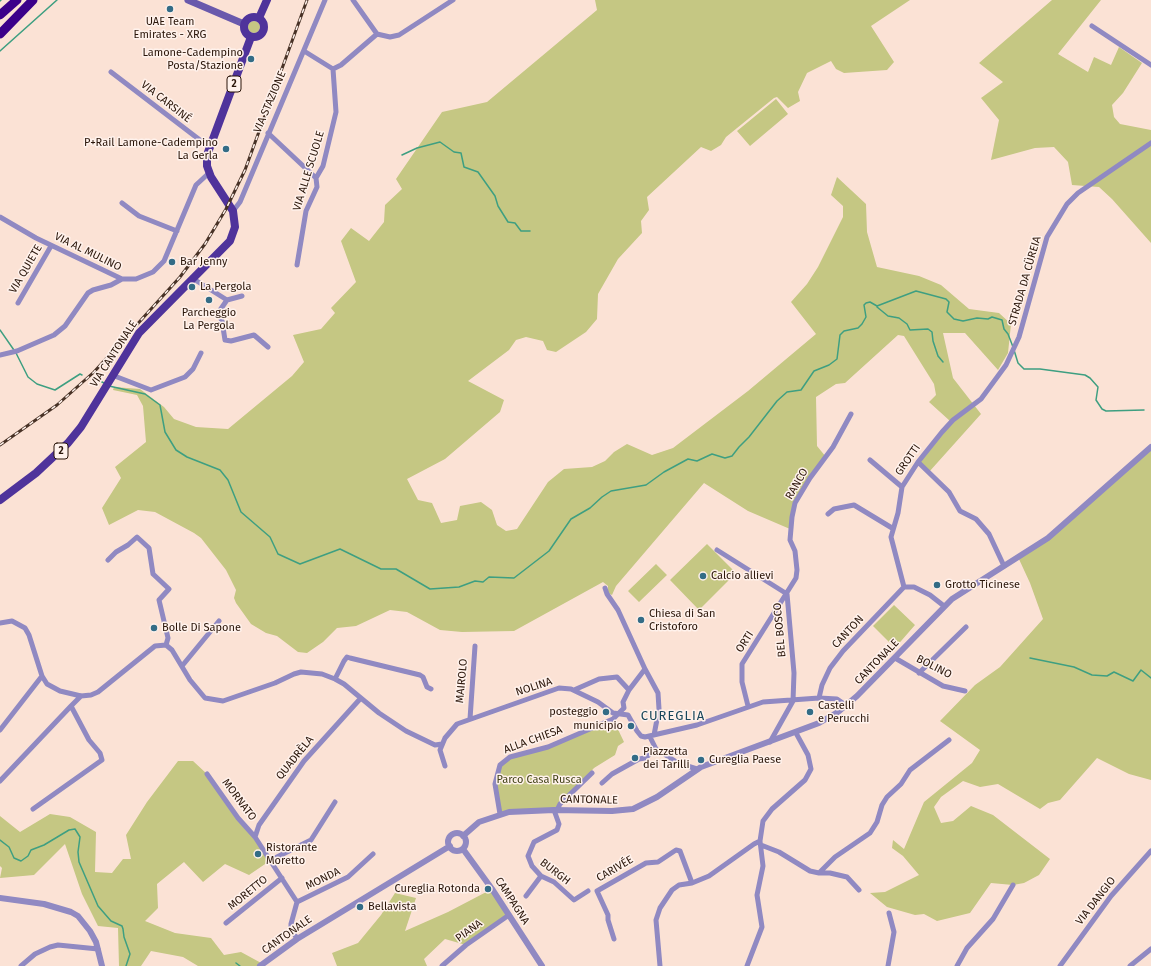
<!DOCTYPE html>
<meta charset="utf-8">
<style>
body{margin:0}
canvas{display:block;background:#fbe2d5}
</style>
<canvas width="1151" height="966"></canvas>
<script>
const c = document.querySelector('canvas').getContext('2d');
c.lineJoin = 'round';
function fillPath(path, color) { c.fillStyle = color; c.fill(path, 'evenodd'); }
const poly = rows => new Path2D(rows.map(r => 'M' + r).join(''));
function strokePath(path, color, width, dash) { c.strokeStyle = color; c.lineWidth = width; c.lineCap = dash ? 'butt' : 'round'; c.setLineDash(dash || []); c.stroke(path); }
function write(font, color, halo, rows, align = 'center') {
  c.font = font + ' "Fira Sans",sans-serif'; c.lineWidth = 3; c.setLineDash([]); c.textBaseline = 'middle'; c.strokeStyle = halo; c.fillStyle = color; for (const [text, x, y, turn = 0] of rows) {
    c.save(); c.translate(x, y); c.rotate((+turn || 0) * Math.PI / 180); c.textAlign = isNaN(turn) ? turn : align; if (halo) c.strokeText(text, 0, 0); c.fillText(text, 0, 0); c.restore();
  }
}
const green = poly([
 [595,0,910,0,871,26,894,62,887,70,844,73,836,69,831,61,807,73,798,92,800,101,788,108,777,97,774,98,726,137,721,145,711,151,701,147,647,197,649,210,641,221,642,233,618,259,598,294,597,319,586,332,556,352,547,350,543,341,526,337,516,340,509,350,468,381,504,400,500,412,445,459,407,479,418,500,432,503,441,523,457,520,460,506,481,502,492,510,497,525,506,531,517,529,548,482,564,469,592,467,605,461,614,452,627,444,652,455,673,448,748,391,816,334,791,302,807,284,818,267,843,217,843,206,831,195,837,177,866,204,867,232,877,267,919,276,941,285,969,309,999,313,1011,324,1008,353,998,370,965,333,943,333,953,378,981,414,929,472,918,462,950,421,929,402,936,395,934,384,904,336,898,335,845,383,836,384,816,397,817,446,826,457,795,503,790,529,748,511,704,483,616,586,612,595,608,593,608,586,603,582,514,631,462,632,440,630,407,612,390,610,356,626,337,628,323,642,307,653,298,652,277,636,266,633,251,624,236,603,234,598,236,590,226,570,201,538,194,533,155,512,138,510,109,525,102,508,121,478,115,467,146,442,143,406,137,395,113,390,114,387,140,389,164,407,174,419,196,427,228,429,292,376,304,362,293,335,321,329,335,313,331,308,356,282,341,241,351,228,369,241,384,222,385,205,402,189,396,179,442,112,487,102,597,10],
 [1052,0,1101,0,1058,54,1088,72,1094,57,1111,65,1119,47,1142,63,1123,93,1112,105,1114,117,1120,124,1151,130,1151,243,1112,199,1099,187,1072,185,1068,162,1054,147,1035,148,991,160,999,120,981,98,1003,82,979,63],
 '248 27a6 6 0 1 1 12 0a6 6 0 1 1-12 0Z',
 [776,99,788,114,750,146,737,131],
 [1151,447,1151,780,1129,774,1097,758,1060,800,1048,803,1040,809,998,784,980,787,963,781,941,797,934,807,941,823,953,821,971,806,993,815,1050,859,1039,875,1024,883,1013,885,991,883,970,913,937,921,924,914,915,915,887,907,870,893,885,892,919,875,903,856,892,848,893,840,904,849,924,802,972,763,980,750,940,721,975,685,1000,667,1043,619,1030,583,1018,557,1039,544],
 [707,544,736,573,699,610,670,580],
 [656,564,667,575,639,602,628,591],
 [894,605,915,625,895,648,873,626],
 [613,719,624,742,618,746,615,755,594,768,557,810,500,814,495,784,504,761,548,747],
 [178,761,193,761,207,774,271,860,249,875,225,864,203,882,184,862,157,884,158,908,145,921,175,933,211,938,224,955,241,952,263,964,260,966,198,966,183,957,151,951,141,966,119,966,118,928,98,926,82,894,65,844,34,875,0,878,2,868,0,866,0,816,20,832,50,814,70,817,96,832,95,872,112,873,123,859,131,859,126,835,147,802],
 [492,889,509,915,466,945,445,939,424,959,427,966,337,966,332,953,358,943,381,915,395,893,416,898,405,931,448,912]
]);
const stream = poly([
 [0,1,1,0],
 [0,51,57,0],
 [402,155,417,148,440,142,454,152,461,153,464,167,478,172,495,196,498,206,508,222,515,223,521,231,530,231],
 [877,307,888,316,899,318,907,324,910,330,928,329,932,332,933,341,938,356,943,362],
 [0,330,16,353,28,377,37,384,55,390,80,374,82,375],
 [1014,350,1018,363,1024,369,1040,369,1085,375,1090,378,1098,387,1096,400,1102,409,1106,411,1144,410],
 [94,378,104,383],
 [109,386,145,394,160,405,165,432,176,450,187,457,220,470,228,480,241,512,270,537,278,554,300,564,340,549,381,569,396,569,430,589,459,587,475,581,483,582,489,577,514,578,549,551,571,519,590,508,602,497,611,491,646,485,664,472,688,459,697,461,712,454,725,458,732,456,739,447,749,437,777,401,787,392,801,390,814,371,829,365,837,359,840,335,844,331,858,328,862,324,866,317,864,305,866,303,870,302,877,306,916,291,946,299,949,302,947,312,954,319,963,321,977,318,988,319,992,317,1002,320,1004,329,1008,334,1013,347],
 [1030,658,1074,667,1092,675,1107,676,1114,672,1133,681,1141,670,1151,678],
 [0,840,9,847,14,858,21,861,28,856,31,850,44,845,69,830,75,829,80,837,78,852,79,862,98,906,111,921,122,926,123,929,124,937,130,954,126,966],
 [236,963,240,966]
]);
const minor = poly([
 [353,0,377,34,390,37,399,35,453,0],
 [1092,26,1151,65],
 [333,69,341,65,377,34],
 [111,72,209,147],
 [268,133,316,178],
 [122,203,139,216,177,231],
 [233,211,240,202,325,0],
 [0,217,36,238,122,279,136,279,153,272,164,261,196,185,209,173],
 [297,265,306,211,317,187,316,178,323,166,336,112,333,69,304,51],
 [192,278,227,300],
 [227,300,218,313,222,321,225,340,231,341,254,335,268,347],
 [227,300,242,296],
 [18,303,51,246],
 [0,355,17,351,54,335,65,326,88,293,93,290,111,285,122,279],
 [112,375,151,390,185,377,193,369,201,353],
 [870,460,902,487],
 [918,462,949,492,960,511,976,519,989,534,1004,566],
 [828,514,834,509,854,505,892,528],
 [717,550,787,594,794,673,793,701,770,742],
 [108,560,116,552,128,545,137,537,149,548,153,574,169,589,159,600,168,638,166,645],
 [944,606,930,595,914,587,904,587,891,537,898,513,902,487,918,462,942,432,953,420,981,399,1006,365,1019,337,1047,237,1067,204,1078,193,1151,143],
 [0,623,12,621,25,628,29,635,42,676,47,684,60,691,81,696,91,695,98,692,155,646,166,645,172,650,190,680,205,698,223,701,275,683,294,674,301,672,322,674,335,679,344,684,379,713,406,731,435,745,442,744],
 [895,658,943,686,965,691],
 [182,666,219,621],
 [645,669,658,693,659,709,654,735],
 [919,673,966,627],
 [335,679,344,661,347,657,350,658,420,675,423,677,427,687,431,689],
 [574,690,599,679,617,677,629,690],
 [819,698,822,685,830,668,843,651,904,587],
 [748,706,742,682,742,664,796,578,797,570,795,551,790,540,792,517,795,503,810,478,833,447,851,414],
 [470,719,475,646],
 [0,730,42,676],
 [650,737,656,749,675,761],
 [681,764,697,769],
 [445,766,440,750,445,738,457,724,559,688,571,689,598,702,613,713,628,715,637,731,641,736,645,737,697,725,763,702,819,698,837,699,847,706],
 [207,774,238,818,255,837,297,902,291,924,291,928,297,939],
 [0,781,71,706],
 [602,783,612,774,639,759,645,758,656,749],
 [33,809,102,760,100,753,89,740,71,706,81,696],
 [554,810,559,824,557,830,534,842,528,856,532,866,541,876,554,882,574,900,588,891],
 [557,810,560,804,592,773],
 [500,814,495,784,500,765,510,757,548,747,613,719,624,708,623,702,629,690,645,669,618,610,607,594,605,588],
 [255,837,259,825,304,761,360,699],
 [761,845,779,852,810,871,819,873,835,857,870,833,877,822,882,805,887,797,901,784,910,770,949,740],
 [271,860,311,840,335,802],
 [819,873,830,873,847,877,859,890],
 [526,896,541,876],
 [297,902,348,877,373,854],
 [226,923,282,878],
 [614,939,608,920,608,915,597,891,646,863,658,862,676,850,680,851,692,883],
 [21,966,35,954,50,947,58,945,98,949],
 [442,966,466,945,509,915],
 [660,966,656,920,660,908,672,890,679,885,692,883,709,876,754,844,760,841],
 [747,966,762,927,757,895,763,866,760,841,763,821,772,809,805,780,811,769,808,755,796,733],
 [888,966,894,932,889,913],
 [957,966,967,948,993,919,1013,885],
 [1060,966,1111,896,1151,851],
 [1130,966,1151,949]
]);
const tertiary = poly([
 '448 842a9 9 0 1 1 18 0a9 9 0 1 1-18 0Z',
 [463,836,479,822,509,812,554,810,612,811,633,809,657,797,701,767,819,723,838,712,857,696,952,599,1048,538,1151,447],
 [463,849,492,889,542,966],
 [0,898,44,904,71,912,78,916,90,931,96,942,102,966],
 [260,966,297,939,450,846]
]);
const secondary = poly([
 [188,0,244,24]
]);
const primary = poly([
 '244 27a10 10 0 1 1 20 0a10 10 0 1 1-20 0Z',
 [259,18,267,0],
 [0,500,36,473,68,443,81,427,139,333,230,241,235,227,233,211,211,177,207,166,207,155,251,37]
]);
const motorway = poly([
 [0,15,17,0],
 [0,34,33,0]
]);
const rail = poly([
 [0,445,57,405,94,372,180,277,205,244,226,209,245,170,307,0]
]);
const markers = [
 [170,9,4,"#336c86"],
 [251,59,4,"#336c86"],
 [226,149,4,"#336c86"],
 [172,262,4,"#336c86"],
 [192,287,4,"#336c86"],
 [209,300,4,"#336c86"],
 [703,576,4,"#336c86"],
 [937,585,4,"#336c86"],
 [641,620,4,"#336c86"],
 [154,628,4,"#336c86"],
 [606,712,4,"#336c86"],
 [810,712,4,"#336c86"],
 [631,726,4,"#336c86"],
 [635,758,4,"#336c86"],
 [701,760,4,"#336c86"],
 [258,854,4,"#336c86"],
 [488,889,4,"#336c86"],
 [360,907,4,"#336c86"]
];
const shields = [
 [234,84,14],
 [61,451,14]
];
const shieldNames = [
 ["2",234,84],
 ["2",61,451]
];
const poiNames = [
 ["UAE Team",170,22,"center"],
 ["Emirates - XRG",170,35,"center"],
 ["Lamone-Cadempino",243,53,"right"],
 ["Posta/Stazione",243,66,"right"],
 ["P+Rail Lamone-Cadempino",218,143,"right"],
 ["La Gerla",218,156,"right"],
 ["Bar Jenny",180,262],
 ["La Pergola",200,287],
 ["Parcheggio",209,313,"center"],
 ["La Pergola",209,326,"center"],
 ["Calcio allievi",711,576],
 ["Grotto Ticinese",945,585],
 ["Chiesa di San",649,614],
 ["Cristoforo",649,627],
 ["Bolle Di Sapone",162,628],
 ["Castelli",818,706],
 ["e Perucchi",818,719],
 ["posteggio",598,712,"right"],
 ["municipio",623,726,"right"],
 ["Piazzetta",643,752],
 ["dei Tarilli",643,765],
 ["Cureglia Paese",709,760],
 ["Ristorante",266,848],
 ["Moretto",266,861],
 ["Cureglia Rotonda",480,889,"right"],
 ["Bellavista",368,907]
];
const streetNames = [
 ["VIA CARSINÉ",166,102,38],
 ["VIA STAZIONE",270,102,-67],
 ["VIA ALLE SCUOLE",309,171,-73],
 ["VIA AL MULINO",88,252,26],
 ["VIA QUIETE",26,269,-60],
 ["STRADA DA CÜREIA",1025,281,-74],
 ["VIA CANTONALE",114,354,-57],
 ["GROTTI",908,460,-55],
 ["RANCO",797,484,-60],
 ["BEL BOSCO",780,630,-95],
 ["CANTON",848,632,-47],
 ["ORTI",745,642,-57],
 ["CANTONALE",877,662,-46],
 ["BOLINO",934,667,27],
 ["MAIROLO",462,681,-85],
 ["NOLINA",534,687,-18],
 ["ALLA CHIESA",533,740,-20],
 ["QUADRÈLA",295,758,-51],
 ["MORNATO",239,800,53],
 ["CANTONALE",589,800,1],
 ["CARIVÉE",615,869,-30],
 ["BURGH",555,872,38],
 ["MONDA",323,879,-26],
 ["MORETTO",248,893,-39],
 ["CAMPAGNA",512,901,57],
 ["VIA DANGIO",1096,901,-52],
 ["PIANA",469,931,-36],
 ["CANTONALE",287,935,-35]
];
const parkNames = [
 ["Parco Casa Rusca",539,780]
];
const quarterNames = [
 ["CUREGLIA",673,716]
];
fillPath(green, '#c5c783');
strokePath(stream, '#3e9f81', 1.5);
strokePath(minor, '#9089c2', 5);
strokePath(tertiary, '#9089c2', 6);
strokePath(secondary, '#6959ac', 7);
strokePath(primary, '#4f339b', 8);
strokePath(motorway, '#3b008a', 9);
strokePath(rail, '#483226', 3);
strokePath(rail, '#fff2ec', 1.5, [4.5]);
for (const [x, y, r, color] of markers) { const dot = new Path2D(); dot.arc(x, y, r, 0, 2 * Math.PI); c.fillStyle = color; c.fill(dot); strokePath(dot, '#fff2ec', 1.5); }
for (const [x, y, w] of shields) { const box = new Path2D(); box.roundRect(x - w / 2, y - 8, w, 16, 3); c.fillStyle = '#fff2ec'; c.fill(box); strokePath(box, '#2a1509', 1); }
write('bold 10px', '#2a1509', null, shieldNames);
write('11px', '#2a1509', '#fff2ec', poiNames, 'left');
write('11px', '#2a1509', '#fff2ec', streetNames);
write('11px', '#434318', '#fff2ec', parkNames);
c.letterSpacing = '1px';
write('13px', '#18465a', '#fff2ec', quarterNames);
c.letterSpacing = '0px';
</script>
